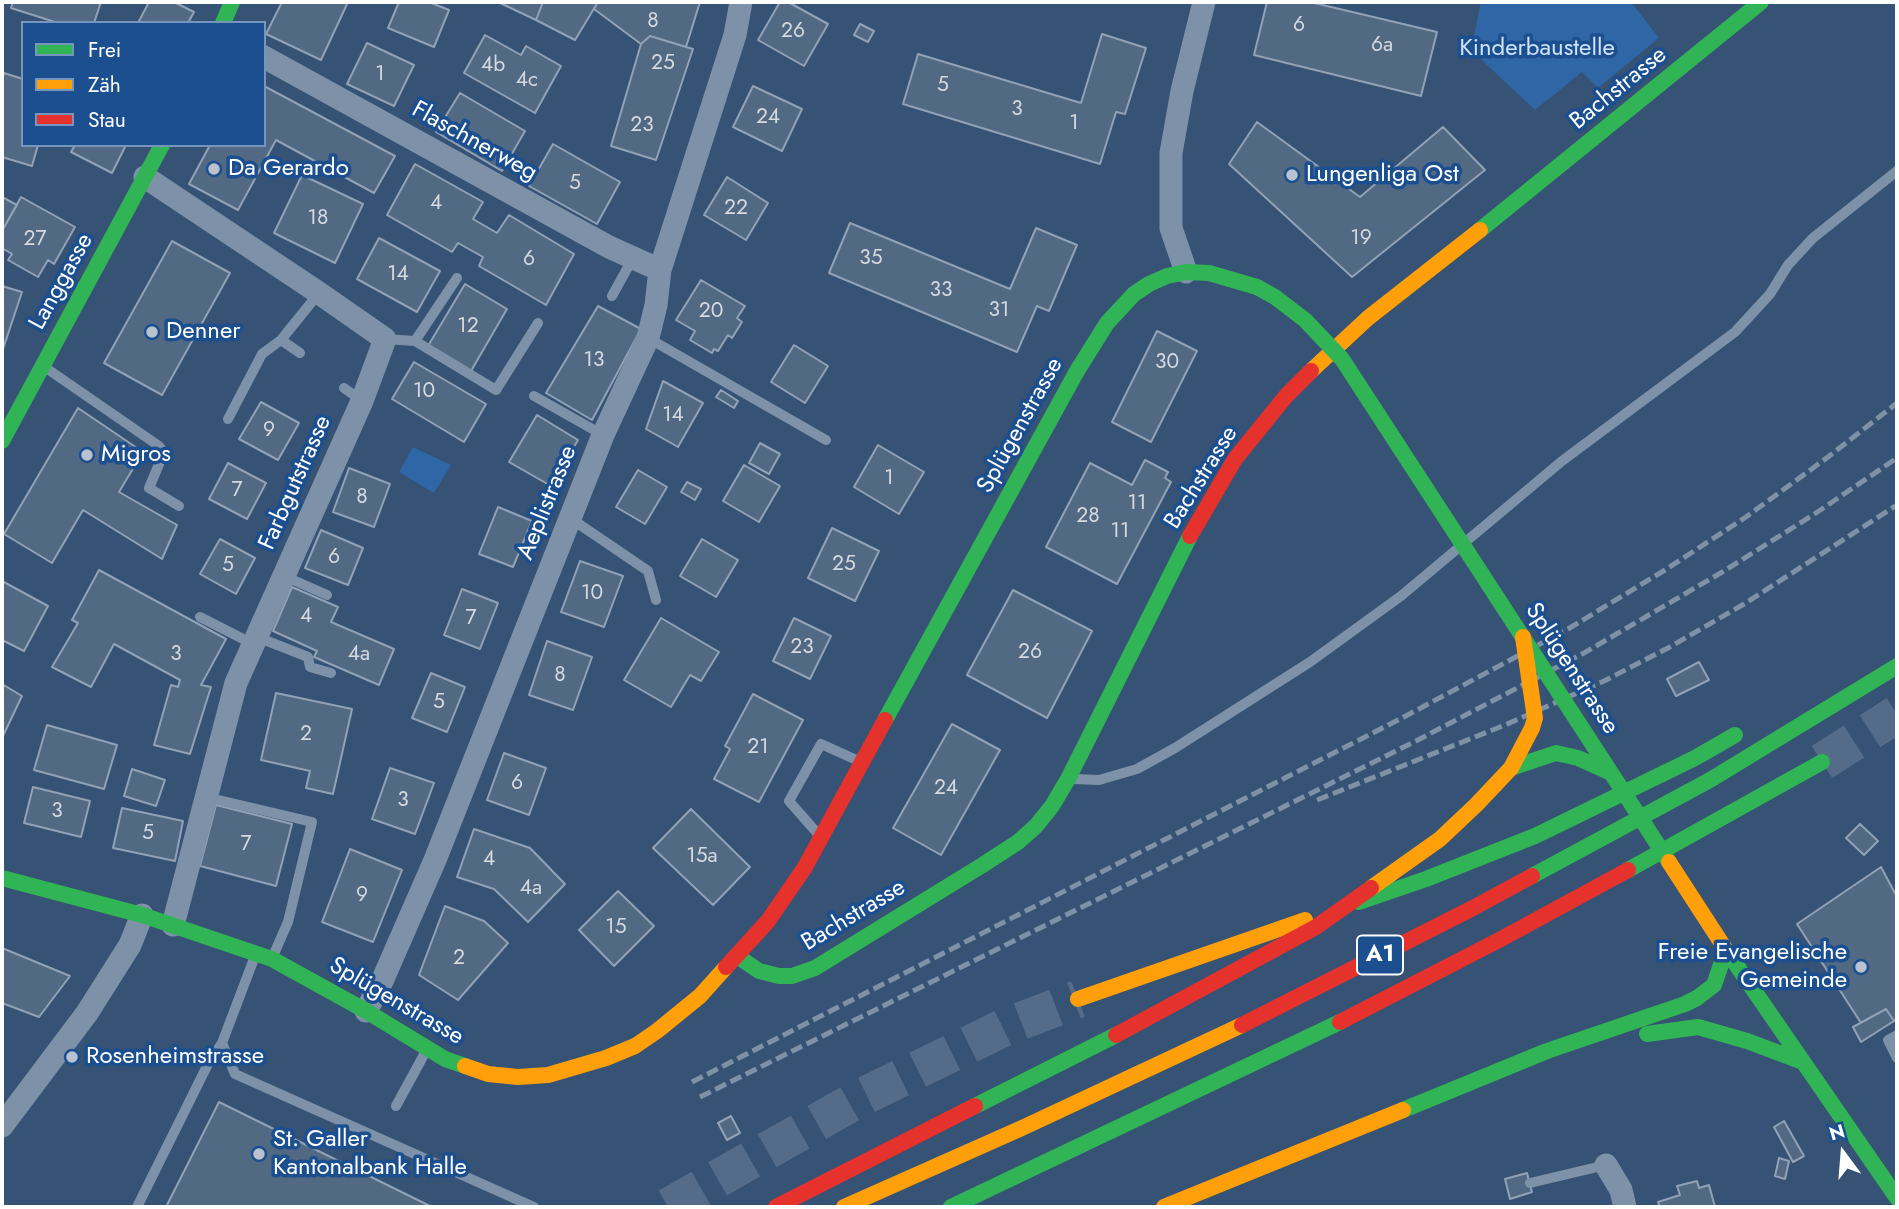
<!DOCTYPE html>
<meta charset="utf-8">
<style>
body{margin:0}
#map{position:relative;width:1899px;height:1209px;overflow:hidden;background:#365274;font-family:Jost,sans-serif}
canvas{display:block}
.frame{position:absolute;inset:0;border:4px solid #fff;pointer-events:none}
.legend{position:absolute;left:21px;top:21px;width:245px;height:126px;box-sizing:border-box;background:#1b4f8f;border:2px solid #7695bc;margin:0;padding:9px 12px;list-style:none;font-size:21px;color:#fff}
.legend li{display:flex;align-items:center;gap:14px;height:35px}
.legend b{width:35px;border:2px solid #7695bc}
.north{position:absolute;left:1808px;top:1118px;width:70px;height:70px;-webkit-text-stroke:5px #1b4f8f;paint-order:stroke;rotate:344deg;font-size:19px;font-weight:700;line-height:28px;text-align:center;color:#fff}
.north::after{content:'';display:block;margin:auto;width:24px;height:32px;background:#fff;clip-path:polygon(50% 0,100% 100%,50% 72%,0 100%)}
</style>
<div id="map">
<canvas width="1899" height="1209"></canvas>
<div class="frame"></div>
<ul class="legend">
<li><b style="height:9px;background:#30b455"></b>Frei</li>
<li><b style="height:9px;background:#ff9f0a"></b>Zäh</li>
<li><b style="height:9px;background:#e5322d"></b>Stau</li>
</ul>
<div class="north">N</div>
</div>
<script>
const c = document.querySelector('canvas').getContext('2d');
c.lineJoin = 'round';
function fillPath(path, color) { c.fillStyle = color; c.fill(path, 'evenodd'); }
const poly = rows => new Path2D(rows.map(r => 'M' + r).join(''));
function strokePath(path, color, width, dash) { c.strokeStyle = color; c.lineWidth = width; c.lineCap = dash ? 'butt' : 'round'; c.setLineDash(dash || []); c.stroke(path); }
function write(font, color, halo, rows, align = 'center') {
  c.font = font + ' Jost,sans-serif'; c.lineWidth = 7; c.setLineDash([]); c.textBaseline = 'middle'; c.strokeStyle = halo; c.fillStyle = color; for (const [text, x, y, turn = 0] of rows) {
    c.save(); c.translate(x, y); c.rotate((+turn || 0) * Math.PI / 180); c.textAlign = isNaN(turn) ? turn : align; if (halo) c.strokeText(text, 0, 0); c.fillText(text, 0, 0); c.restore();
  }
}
const green = poly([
 [1481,2,1631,2,1659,38,1598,88,1582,72,1535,110,1471,50],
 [413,447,451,465,434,493,399,472]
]);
const building = poly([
 [13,2,101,2,94,23,58,23,11,8,13,2],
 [149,2,174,2,194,12,188,23,138,23,149,2],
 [282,2,348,2,321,60,266,34,282,2],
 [399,2,429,2,449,10,434,47,388,28,399,2],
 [498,2,543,2,536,20,498,2],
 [543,2,598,2,575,40,536,20,543,2],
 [598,2,700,2,686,47,650,36,641,44,594,9,598,2],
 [780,2,788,2,828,24,804,66,758,40,780,2],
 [1267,2,1310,2,1437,32,1421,96,1254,55,1267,2],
 [860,24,874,31,868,42,854,35,860,24],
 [1102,34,1146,48,1125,114,1116,112,1100,164,903,104,918,54,1081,103,1102,34],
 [485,35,521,55,526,46,561,66,535,113,464,73,485,35],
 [650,36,693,49,656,160,611,146,641,44,650,36],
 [367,43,414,65,394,106,347,84,367,43],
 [4,73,23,79,23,145,38,145,32,166,2,157,2,80,4,73],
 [264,86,395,156,374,193,276,140,238,210,189,184,210,145,264,145,264,86],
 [753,86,802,109,782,151,733,127,753,86],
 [460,93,525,131,502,171,436,132,460,93],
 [1257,122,1360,197,1443,127,1485,170,1352,277,1229,164,1257,122],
 [553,144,620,182,597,224,529,186,553,144],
 [75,145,126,145,112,173,71,152,75,145],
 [415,164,483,202,473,219,497,233,509,215,574,254,546,305,479,266,483,257,458,243,452,252,387,215,415,164],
 [302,175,363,204,335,263,274,233,302,175],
 [727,177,768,203,746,240,704,215,727,177],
 [2,197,17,205,2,231,2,197],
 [21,197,75,227,54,264,48,260,38,277,8,260,12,254,2,248,2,231,21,197],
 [850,223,1010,289,1036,228,1077,245,1049,311,1037,306,1017,352,829,273,850,223],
 [379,238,440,271,417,312,357,279,379,238],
 [172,241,230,273,162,395,104,363,172,241],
 [701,280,745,306,737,318,742,322,732,338,728,335,718,351,714,349,712,353,690,340,695,331,676,320,701,280],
 [465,284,507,309,471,371,428,346,465,284],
 [2,286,22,292,2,352,2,286],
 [598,306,641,329,592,420,546,393,598,306],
 [1157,331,1197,351,1151,442,1112,422,1157,331],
 [794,345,828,366,805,403,771,382,794,345],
 [414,362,486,404,464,442,392,399,414,362],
 [663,381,703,403,678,447,646,429,663,381],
 [721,390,738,401,734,408,716,397,721,390],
 [261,402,299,423,278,460,239,439,261,402],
 [78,408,143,452,119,492,177,525,162,559,83,510,52,563,4,534,78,408],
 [537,415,578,440,551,486,509,462,537,415],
 [760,443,780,454,769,474,749,463,760,443],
 [878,445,924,472,899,514,854,487,878,445],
 [1145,460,1168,472,1165,478,1171,482,1117,584,1046,547,1090,463,1132,485,1145,460],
 [228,463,266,483,247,519,209,499,228,463],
 [744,465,780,486,759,522,723,501,744,465],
 [349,468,390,484,374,527,333,512,349,468],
 [638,470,667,487,645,524,616,507,638,470],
 [687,482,701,489,695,500,681,492,687,482],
 [498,507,532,521,513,567,479,554,498,507],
 [832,528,879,551,855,601,808,578,832,528],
 [321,530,363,548,348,585,305,568,321,530],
 [220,539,255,558,236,594,200,574,220,539],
 [702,539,738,560,716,597,680,576,702,539],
 [580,561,623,576,604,627,561,612,580,561],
 [99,570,226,639,201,685,211,687,190,754,154,745,171,685,178,687,180,680,114,644,91,687,52,667,78,623,72,620,99,570],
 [2,581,48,606,24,651,2,640,2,581],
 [292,587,338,607,331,622,394,649,379,685,314,657,317,651,273,631,292,587],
 [462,589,498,603,480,649,444,635,462,589],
 [1013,590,1092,631,1047,718,967,675,1013,590],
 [661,618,719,652,701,681,690,675,671,707,624,680,661,618],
 [794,618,831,636,810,679,773,661,794,618],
 [547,641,592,657,573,710,529,695,547,641],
 [1699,662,1709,680,1676,696,1667,679,1699,662],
 [431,673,465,687,447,732,412,718,431,673],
 [2,684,22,696,2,738,2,684],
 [276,693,352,709,333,794,306,788,310,771,261,760,276,693],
 [753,694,803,720,759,802,714,779,730,749,725,746,753,694],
 [952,724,1000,750,941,855,893,828,952,724],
 [47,725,117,745,104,789,34,770,47,725],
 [504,753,546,768,529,815,487,800,504,753],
 [390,768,434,783,415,834,372,819,390,768],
 [132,769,165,780,156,806,124,796,132,769],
 [33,787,90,801,81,837,24,823,33,787],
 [216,805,292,824,276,886,200,866,216,805],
 [122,808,183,821,175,861,113,848,122,808],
 [691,809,750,867,713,905,653,848,691,809],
 [1860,824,1878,841,1864,855,1846,838,1860,824],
 [474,829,530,848,565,884,528,922,494,889,457,877,474,829],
 [350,849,402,870,373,942,322,922,350,849],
 [1881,867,1897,897,1897,1018,1894,1021,1886,1009,1861,1023,1797,924,1881,867],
 [618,891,654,926,614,966,579,930,618,891],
 [445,906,484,921,508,943,458,1000,419,975,445,906],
 [2,948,70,976,39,1017,2,1003,2,948],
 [1886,1009,1894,1021,1861,1042,1853,1027,1886,1009],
 [219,1102,432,1207,166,1207,219,1102],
 [731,1116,740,1133,727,1140,718,1123,731,1116],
 [1784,1121,1804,1156,1793,1162,1774,1127,1784,1121],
 [1779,1158,1789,1161,1785,1179,1775,1176,1779,1158],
 [1527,1173,1532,1192,1510,1199,1505,1179,1527,1173],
 [1697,1181,1699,1188,1709,1185,1715,1207,1660,1207,1658,1202,1680,1195,1677,1186,1697,1181]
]);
const highwayTunnel = poly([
 [1822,762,1897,714],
 [668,1207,860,1098,1005,1027,1078,999]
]);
const lane = poly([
 [612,296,633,258],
 [648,338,826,440],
 [385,339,415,341,496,390,538,323],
 [415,341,457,278],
 [300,353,281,340,319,293],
 [46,368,159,446,163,451,162,457,149,488,179,506],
 [344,388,362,401],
 [534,396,603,435],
 [228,419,262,354,281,340],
 [570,518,648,571,656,600],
 [284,576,327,595],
 [200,617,253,644],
 [257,637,308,657,310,667,331,673],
 [1074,779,1099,780,1137,769,1175,748,1310,662,1401,596,1562,461,1735,332,1770,294,1788,265,1813,238,1897,171],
 [206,797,312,822,288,922,273,956],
 [818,834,789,801,821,744,861,762],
 [255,956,222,1043,235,1074,534,1207],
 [1897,1035,1888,1040,1897,1058],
 [396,1106,426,1051],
 [1530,1183,1606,1165],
 [137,1207,208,1064,222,1043]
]);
const street = poly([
 [264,57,609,247,660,270],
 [145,177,319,293,385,339,362,401,236,683,173,925],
 [1186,272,1171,228,1171,153,1182,91,1204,2],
 [366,1011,383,979,435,860,603,435,648,338,656,305,660,270,735,35,741,2],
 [2,1126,87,1013,130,945,142,915],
 [1606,1165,1621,1190,1625,1207]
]);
const fast = poly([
 [223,23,232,2],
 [1480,230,1761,2],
 [2,441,162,145],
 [885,720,1077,371,1107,323,1134,294,1149,284,1167,276,1186,272,1209,273,1257,287],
 [1511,768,1556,753,1578,758,1609,772],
 [1628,870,1822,762],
 [1532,876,1710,780,1897,666],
 [2,878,142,915,272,959,366,1011,445,1059,465,1066],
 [1359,902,1426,879,1535,836,1695,758,1735,735],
 [1726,950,1897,1198],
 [737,956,759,971,779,976,792,976,815,968,981,866,1018,842,1036,826,1052,806,1068,779,1190,536],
 [1647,1034,1698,1027,1747,1041,1803,1062],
 [975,1106,1116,1035],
 [1403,1110,1547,1051,1685,1004,1697,998,1714,985,1726,950],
 [951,1207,1340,1022]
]);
const slow = poly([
 [1311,371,1368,318,1480,230],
 [1078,999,1305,920],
 [465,1066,488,1074,518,1077,548,1075,606,1058,635,1046,657,1031,700,996,726,967],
 [844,1207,1022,1128,1242,1025],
 [1164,1207,1403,1110]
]);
const jam = poly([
 [1190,536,1235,459,1286,396,1311,371],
 [726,967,768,921,805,867,885,720],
 [1340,1022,1501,939,1628,870],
 [1242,1025,1471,909,1532,876],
 [776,1207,975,1106]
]);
const rail = poly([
 [1317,800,1505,725,1604,681,1668,648,1744,604,1897,505],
 [692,1082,1402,718,1568,629,1665,570,1746,517,1828,457,1897,403],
 [700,1097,1414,742,1584,653,1724,571,1813,515,1897,458]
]);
const fastBridge = poly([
 [1257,287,1275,297,1305,320,1342,359,1669,862]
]);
const slowBridge = poly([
 [1669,862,1726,950],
 [1371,888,1440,839,1476,805,1511,768,1532,728,1535,718,1523,637]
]);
const jamBridge = poly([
 [1116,1035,1316,927,1371,888]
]);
const markers = [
 [214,169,7,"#b9c2ce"],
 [1292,175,7,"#b9c2ce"],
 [152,332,7,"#b9c2ce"],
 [87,455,7,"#b9c2ce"],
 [1861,967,7,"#b9c2ce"],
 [72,1057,7,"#b9c2ce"],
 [259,1154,7,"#b9c2ce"]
];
const numberNames = [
 ["8",653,22],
 ["6",1299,26],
 ["26",793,32],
 ["6a",1382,46],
 ["25",663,64],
 ["4b",493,66],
 ["1",380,75],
 ["4c",527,81],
 ["5",943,86],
 ["3",1017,110],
 ["24",768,118],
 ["1",1074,124],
 ["23",642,126],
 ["5",575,184],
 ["4",436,204],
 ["22",736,209],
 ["18",318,219],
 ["19",1361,239],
 ["27",35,240],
 ["35",871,259],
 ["6",529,260],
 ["14",398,275],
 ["33",941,291],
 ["31",999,311],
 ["20",711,312],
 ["12",468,327],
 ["13",594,361],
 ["30",1167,363],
 ["10",424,392],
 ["14",673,416],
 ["9",269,431],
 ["1",889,479],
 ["7",237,491],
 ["8",362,498],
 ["11",1137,504],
 ["28",1088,517],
 ["11",1120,532],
 ["6",334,558],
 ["25",844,565],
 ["5",228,566],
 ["10",592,594],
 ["4",306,617],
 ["7",471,619],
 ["23",802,648],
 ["26",1030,653],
 ["3",176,655],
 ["4a",359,655],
 ["8",560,676],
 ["5",439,703],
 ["2",306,735],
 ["21",758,748],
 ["6",517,784],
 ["24",946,789],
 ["3",403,801],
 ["3",57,812],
 ["5",148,834],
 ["7",246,845],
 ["15a",702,857],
 ["4",489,860],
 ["4a",531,889],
 ["9",362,896],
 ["15",616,928],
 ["2",459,959]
];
const shields = [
 [1380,955,46]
];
const shieldNames = [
 ["A1",1380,955]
];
const parkNames = [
 ["Kinderbaustelle",1537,49]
];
const streetNames = [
 ["Bachstrasse",1619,89,-39],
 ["Flaschnerweg",474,142,29],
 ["Langgasse",62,282,-61],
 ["Splügenstrasse",1021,426,-61],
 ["Bachstrasse",1202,478,-58],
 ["Farbgutstrasse",296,483,-66],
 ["Aeplistrasse",548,503,-68],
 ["Splügenstrasse",1571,669,57],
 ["Bachstrasse",854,916,-31],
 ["Splügenstrasse",396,1002,30]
];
const poiNames = [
 ["Da Gerardo",228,169],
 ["Lungenliga Ost",1306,175],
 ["Denner",166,332],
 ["Migros",101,455],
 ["Freie Evangelische",1847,953,"right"],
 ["Gemeinde",1847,981,"right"],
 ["Rosenheimstrasse",86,1057],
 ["St. Galler",273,1140],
 ["Kantonalbank Halle",273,1168]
];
fillPath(green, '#2f66a5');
fillPath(building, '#526984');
strokePath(building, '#92a2b6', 2);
strokePath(highwayTunnel, '#546c89', 38, [38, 19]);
strokePath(lane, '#7d92a8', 10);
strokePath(street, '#7d92a8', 23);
strokePath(fast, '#30b455', 16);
strokePath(slow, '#ff9f0a', 16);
strokePath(jam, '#e5322d', 16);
strokePath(rail, '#7e92a7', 5, [12, 5]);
strokePath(fastBridge, '#30b455', 16);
strokePath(slowBridge, '#ff9f0a', 16);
strokePath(jamBridge, '#e5322d', 16);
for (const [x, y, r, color] of markers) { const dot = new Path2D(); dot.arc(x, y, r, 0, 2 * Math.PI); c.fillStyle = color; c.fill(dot); strokePath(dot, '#1b4f8f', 2.5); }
write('21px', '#d4dae0', null, numberNames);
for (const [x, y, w] of shields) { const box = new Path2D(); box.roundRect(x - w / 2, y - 19.5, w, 39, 5); c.fillStyle = '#1b4f8f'; c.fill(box); strokePath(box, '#fff', 2); }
write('bold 23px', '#fff', null, shieldNames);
write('24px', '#cfe3fa', '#1b4f8f', parkNames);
write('24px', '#fff', '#1b4f8f', streetNames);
write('24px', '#fff', '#1b4f8f', poiNames, 'left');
</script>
